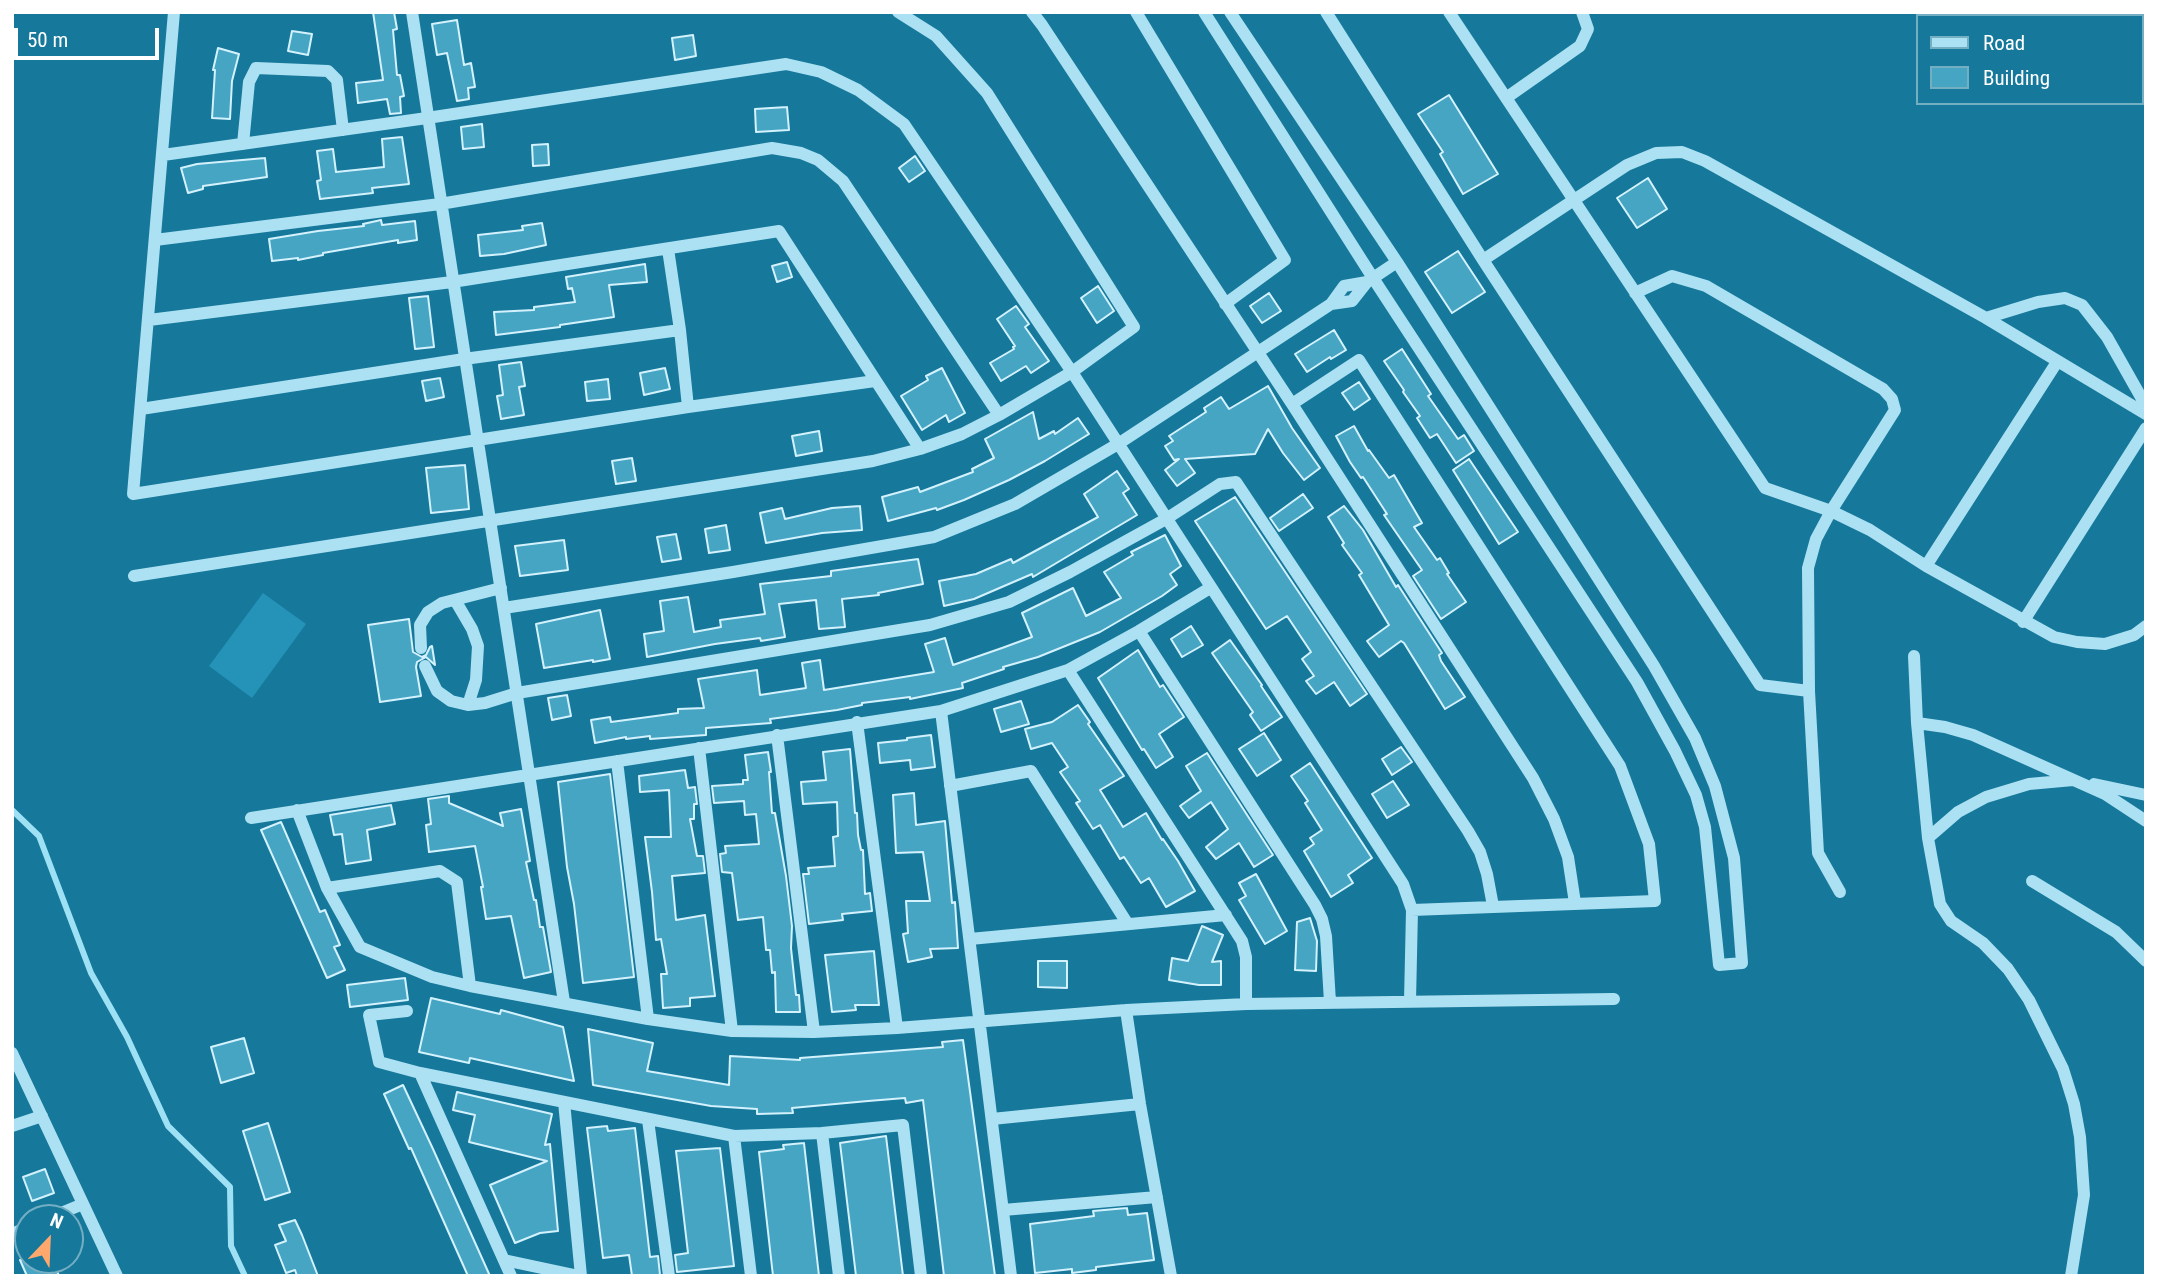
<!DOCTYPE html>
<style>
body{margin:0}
#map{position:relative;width:2158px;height:1288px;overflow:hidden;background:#16789b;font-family:"Roboto Condensed",sans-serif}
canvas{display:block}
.frame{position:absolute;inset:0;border:14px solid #fff;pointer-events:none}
.legend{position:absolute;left:1916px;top:14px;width:228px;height:91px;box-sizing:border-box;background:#16789b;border:2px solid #73aec3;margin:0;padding:9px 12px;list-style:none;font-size:21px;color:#fff}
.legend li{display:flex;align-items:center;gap:14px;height:35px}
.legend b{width:35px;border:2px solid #73aec3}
.north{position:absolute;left:14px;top:1204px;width:70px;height:70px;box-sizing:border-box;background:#16789b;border:2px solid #73aec3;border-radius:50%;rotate:23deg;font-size:19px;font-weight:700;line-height:28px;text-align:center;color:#fff}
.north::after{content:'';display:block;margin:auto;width:24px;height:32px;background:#ffa86d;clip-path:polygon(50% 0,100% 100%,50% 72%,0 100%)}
.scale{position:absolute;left:14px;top:28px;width:145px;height:32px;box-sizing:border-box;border:4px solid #fff;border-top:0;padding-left:9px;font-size:21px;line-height:24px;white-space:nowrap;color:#fff;-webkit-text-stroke:5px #16789b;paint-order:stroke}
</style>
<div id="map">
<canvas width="2158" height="1288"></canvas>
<div class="frame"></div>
<ul class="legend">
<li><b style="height:9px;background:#abe1f2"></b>Road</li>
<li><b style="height:19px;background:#47a5c4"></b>Building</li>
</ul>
<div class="north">N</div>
<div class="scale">50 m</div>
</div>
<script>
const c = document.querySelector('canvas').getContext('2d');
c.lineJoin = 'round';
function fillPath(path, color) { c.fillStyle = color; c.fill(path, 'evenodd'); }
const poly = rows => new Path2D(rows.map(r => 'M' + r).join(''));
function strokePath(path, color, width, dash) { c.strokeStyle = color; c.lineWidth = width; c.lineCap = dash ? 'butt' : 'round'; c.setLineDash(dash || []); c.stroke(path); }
const green = poly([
 [263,593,306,624,252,698,209,666]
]);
const stream = poly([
 [12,810,39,836,91,973,127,1037,168,1126,230,1187,231,1246,245,1276]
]);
const building = poly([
 [373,12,394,12,397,29,393,30,397,75,400,75,404,96,400,97,401,113,390,114,387,99,358,103,356,83,383,80,373,12],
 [457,20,464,65,471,63,475,87,468,88,469,99,457,101,447,53,437,55,432,24,457,20],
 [292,31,312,34,308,55,288,51,292,31],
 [693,35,696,56,675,60,672,38,693,35],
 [218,48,239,54,232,81,230,119,212,118,215,70,213,70,218,48],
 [1449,95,1498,174,1463,194,1440,154,1443,152,1418,114,1449,95],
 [787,107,789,130,756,132,755,109,787,107],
 [482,124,484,147,463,149,461,127,482,124],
 [402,137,409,184,372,188,373,193,320,199,317,181,321,180,317,151,333,149,336,172,384,167,382,139,402,137],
 [548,144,549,165,533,166,532,145,548,144],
 [915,156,925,171,909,182,899,168,915,156],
 [265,158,267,177,203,186,203,189,188,193,181,168,197,164,265,158],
 [1648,178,1667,209,1637,228,1617,198,1648,178],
 [381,220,382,225,415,221,417,240,398,243,398,240,323,253,323,255,298,260,298,258,272,261,269,239,318,231,364,226,363,224,381,220],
 [542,223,546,245,504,254,480,256,478,235,523,230,522,226,542,223],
 [1458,251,1485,292,1452,313,1425,272,1458,251],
 [787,262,792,277,777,282,772,266,787,262],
 [645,264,647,282,609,285,614,317,560,325,560,327,496,335,494,312,534,310,534,307,575,302,572,288,568,289,566,277,645,264],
 [1098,286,1114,311,1097,323,1081,298,1098,286],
 [1269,293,1281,311,1262,323,1250,306,1269,293],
 [428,296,434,347,415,349,409,298,428,296],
 [1016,306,1029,324,1025,327,1049,361,1031,373,1026,366,1001,381,990,363,1014,349,1013,347,1015,346,997,319,1016,306],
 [1334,330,1346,350,1331,359,1330,357,1307,372,1295,354,1334,330],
 [1402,349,1431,394,1428,396,1458,439,1464,435,1474,451,1456,463,1437,434,1430,438,1417,418,1420,416,1403,392,1404,390,1384,361,1402,349],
 [521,362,525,386,519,387,524,415,501,419,497,396,503,395,499,365,521,362],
 [665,368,670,389,644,395,640,373,665,368],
 [942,368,965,413,949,422,946,415,922,430,901,396,928,380,926,376,942,368],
 [440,378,444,397,426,401,422,381,440,378],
 [608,379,610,399,587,401,585,382,608,379],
 [1359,382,1370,399,1354,410,1342,393,1359,382],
 [1268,386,1292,428,1320,468,1304,480,1283,453,1268,429,1255,454,1185,459,1195,473,1177,486,1165,470,1179,459,1174,460,1165,446,1173,441,1169,436,1206,412,1204,408,1221,397,1229,409,1268,386],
 [1033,412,1039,439,1054,431,1055,434,1078,418,1089,434,1045,461,1009,480,964,500,937,510,936,508,888,521,882,497,918,487,920,492,973,472,972,469,994,458,985,439,1033,412],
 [1354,426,1368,451,1369,450,1389,478,1394,475,1422,523,1414,527,1437,560,1440,558,1449,573,1447,574,1466,602,1441,619,1413,576,1422,570,1384,515,1387,514,1363,477,1361,478,1350,462,1336,436,1354,426],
 [819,431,822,451,796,456,792,436,819,431],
 [632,458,636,481,616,484,612,461,632,458],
 [1469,459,1518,532,1499,544,1453,470,1469,459],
 [465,465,469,509,431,513,426,468,465,465],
 [1117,471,1129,489,1123,493,1137,515,1033,577,1032,574,974,599,944,606,939,581,976,574,1011,559,1013,563,1098,517,1084,494,1117,471],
 [1303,494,1313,508,1279,531,1270,518,1303,494],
 [1235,497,1367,694,1350,706,1334,682,1316,694,1306,681,1314,676,1302,659,1311,652,1287,616,1266,629,1195,521,1235,497],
 [860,506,862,530,822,533,766,543,760,513,782,508,785,519,832,508,860,506],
 [1344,506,1363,530,1396,587,1398,585,1442,653,1439,655,1441,661,1465,697,1445,709,1404,643,1401,641,1379,657,1367,641,1389,625,1359,575,1362,573,1342,545,1344,543,1328,517,1344,506],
 [726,525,730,550,709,553,705,529,726,525],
 [676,534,681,559,662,562,657,537,676,534],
 [1165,535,1181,566,1170,574,1177,585,1162,596,1100,632,1038,657,1003,667,1004,669,962,683,963,688,910,699,910,697,862,703,862,705,837,710,770,719,771,723,706,728,706,735,650,739,650,736,626,739,626,737,595,743,591,720,610,717,611,722,678,713,678,709,704,708,698,679,757,670,760,695,806,688,802,663,820,660,824,690,934,672,925,644,945,638,953,665,1002,648,1032,637,1022,613,1073,588,1086,616,1121,598,1104,572,1133,555,1131,552,1165,535],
 [564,540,568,570,520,576,515,546,564,540],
 [918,559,923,584,878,593,879,595,842,599,845,627,819,629,816,600,779,604,785,637,761,641,760,638,715,644,647,657,644,634,664,631,660,601,688,597,694,632,721,627,720,620,765,614,760,584,831,576,831,571,918,559],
 [600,610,610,659,593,662,593,660,544,668,536,624,600,610],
 [409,619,413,652,422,657,426,655,430,647,432,646,435,665,426,657,417,662,416,667,421,696,380,702,368,625,409,619],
 [1191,626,1203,645,1182,657,1171,639,1191,626],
 [1230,640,1262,685,1261,686,1282,717,1261,731,1250,715,1253,712,1212,653,1230,640],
 [1138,650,1160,687,1163,685,1184,717,1159,734,1173,757,1156,768,1144,749,1142,750,1098,678,1138,650],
 [567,695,571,716,552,720,548,698,567,695],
 [1021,701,1029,724,1001,732,994,709,1021,701],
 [1078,705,1090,722,1088,724,1124,776,1100,790,1123,827,1146,813,1162,840,1163,839,1178,861,1195,891,1166,907,1149,878,1141,883,1124,857,1120,859,1100,825,1093,829,1076,803,1080,801,1060,772,1068,767,1052,743,1031,749,1025,729,1052,722,1078,705],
 [1264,733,1281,760,1257,776,1239,749,1264,733],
 [931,735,935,767,911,770,910,760,880,763,878,743,907,740,907,738,931,735],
 [1401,747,1412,762,1392,775,1382,759,1401,747],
 [850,749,855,813,857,813,858,835,861,850,863,850,865,894,870,893,872,911,842,914,843,920,809,924,803,874,809,874,808,868,835,866,833,837,838,836,837,802,803,804,801,782,826,780,823,752,850,749],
 [768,752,771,772,769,772,772,813,775,813,786,876,792,926,791,948,796,995,799,995,800,1012,776,1012,775,972,772,973,770,950,766,950,763,917,738,920,732,873,722,872,720,854,726,853,725,846,759,844,756,814,745,815,744,801,714,803,712,786,743,784,743,780,748,780,745,755,768,752],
 [1207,753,1273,855,1254,867,1239,843,1216,859,1206,847,1228,829,1211,802,1189,818,1180,806,1201,791,1186,766,1207,753],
 [1310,763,1372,858,1348,875,1353,883,1331,897,1304,851,1314,844,1310,838,1322,830,1305,803,1308,801,1291,776,1310,763],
 [685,770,688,788,695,787,697,804,694,804,694,819,690,819,697,856,703,856,705,873,672,876,676,920,705,915,715,996,690,998,690,1006,663,1008,661,974,667,974,661,939,656,940,652,892,645,837,671,837,669,790,640,792,639,776,685,770],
 [610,774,634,977,583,983,574,904,567,867,558,782,610,774],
 [1393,781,1409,805,1387,818,1372,794,1393,781],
 [914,793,916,825,945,821,952,903,955,902,958,948,930,949,932,957,908,962,903,934,908,933,906,901,930,901,923,852,896,853,893,795,914,793],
 [449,796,449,803,503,826,500,813,521,809,530,861,526,862,534,900,536,900,540,927,543,927,551,972,524,978,511,916,486,919,481,887,483,887,475,846,429,852,426,825,431,824,428,799,449,796],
 [391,805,395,824,367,830,371,860,346,864,342,834,334,835,330,815,391,805],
 [281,822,320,912,325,910,340,945,334,947,345,970,327,978,261,830,281,822],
 [1256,874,1287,931,1265,944,1239,900,1246,896,1239,883,1256,874],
 [1310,918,1317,941,1316,971,1295,970,1297,922,1310,918],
 [1202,926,1223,935,1212,962,1221,961,1221,985,1199,985,1169,980,1172,958,1188,961,1202,926],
 [874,951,879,1005,855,1005,856,1010,832,1012,825,955,874,951],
 [1038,961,1067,961,1067,988,1038,987,1038,961],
 [405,978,408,1000,350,1007,347,985,405,978],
 [431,998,500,1014,501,1010,563,1027,574,1081,470,1058,469,1063,419,1052,431,998],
 [588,1029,653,1043,647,1071,729,1085,730,1056,800,1060,800,1058,943,1047,942,1042,963,1040,995,1276,944,1276,923,1100,906,1103,905,1098,868,1101,792,1108,793,1113,757,1114,757,1109,711,1106,593,1085,588,1029],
 [244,1038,254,1073,221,1083,211,1047,244,1038],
 [403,1085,433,1149,490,1276,468,1276,411,1148,409,1149,384,1094,403,1085],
 [457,1092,552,1114,545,1145,550,1144,558,1231,540,1233,515,1243,490,1185,547,1161,469,1142,475,1115,453,1110,457,1092],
 [268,1123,290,1192,265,1200,243,1131,268,1123],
 [607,1126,608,1131,635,1128,650,1257,658,1256,660,1275,632,1276,629,1255,603,1258,587,1128,607,1126],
 [886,1136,903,1276,856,1276,840,1143,886,1136],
 [804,1143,819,1276,773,1276,759,1152,784,1149,783,1145,804,1143],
 [720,1148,734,1266,677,1272,675,1255,688,1253,676,1151,720,1148],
 [45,1169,54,1193,32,1201,23,1177,45,1169],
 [1127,1208,1128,1215,1147,1213,1154,1260,1096,1267,1096,1270,1072,1273,1072,1269,1035,1273,1030,1224,1094,1216,1093,1211,1127,1208],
 [295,1220,302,1235,318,1276,297,1276,295,1270,286,1273,275,1245,286,1241,279,1225,295,1220],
 [20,1260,52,1260,59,1276,27,1276,20,1260]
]);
const minor = poly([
 [174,12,133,494,688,407,875,381],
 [412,12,564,1002],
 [1032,12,1042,25,1292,404,1533,778,1554,819,1568,857,1575,903],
 [1136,12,1285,260,1225,304],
 [1204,12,1373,278,1637,682,1675,751,1696,795,1705,827,1719,965,1742,963,1734,858,1715,786,1695,738,1654,666,1397,262,1230,12],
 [1326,12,1483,260,1760,685,1809,691],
 [1449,12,1765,488,1831,511,1870,530,1926,566,2054,637,2077,642,2105,644,2134,635,2146,626],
 [1506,98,1580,46,1588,29,1582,12],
 [243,144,249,82,256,68,328,71,337,80,343,130],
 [163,155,427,118,786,64,821,72,858,90,904,124,1072,372,1403,884,1412,910,1410,1001],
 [155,240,440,204,772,148,801,153,818,160,843,181,999,415],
 [668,249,680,330,688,407],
 [1483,260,1627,165,1656,153,1682,152,1705,161,1986,318,2146,414],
 [1635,293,1672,276,1706,286,1883,389,1892,399,1895,410,1831,511,1816,539,1808,568,1809,691,1818,853,1840,892],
 [1331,304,1352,301,1367,282,1397,262],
 [1986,318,2038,302,2065,298,2082,305,2107,337,2146,406],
 [149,320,452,282,779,231,920,449],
 [1292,404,1359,360,1620,766,1649,844,1655,901,1412,910],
 [141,409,464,359,680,330],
 [1926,566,2057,362],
 [134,576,873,461,920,449,962,434,999,415,1072,372,1134,327,987,93,936,36,898,12],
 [455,600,472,629,478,646,476,680,468,705],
 [504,608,733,572,934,537,1015,504,1118,444,1331,304,1344,286,1367,282],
 [2023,622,2146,428],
 [1139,631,1315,905,1322,919,1326,936,1330,1002],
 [421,648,420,625,428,612,442,603,501,588],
 [1914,656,1917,723],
 [425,666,437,691,451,701,468,705,485,703,517,693,930,625,1009,602,1070,572,1166,519,1220,484,1236,482,1468,831,1480,852,1487,874,1493,906],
 [1068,670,1242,941,1246,957,1246,1004],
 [941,711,1011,1276],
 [857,722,897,1028],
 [777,735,814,1032],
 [699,748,732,1031],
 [617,761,648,1019],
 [2094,784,2146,795],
 [950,786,1031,771,1127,923],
 [297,810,327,888,360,947,432,977,470,986,648,1019,732,1031,814,1032,897,1028,1126,1010,1246,1004,1614,999],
 [251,818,941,711,1068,670,1139,631,1210,588],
 [1928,838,1958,812,1986,797,2029,784,2073,780],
 [2032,881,2116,932,2146,961],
 [327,888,440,871,457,882,470,986],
 [970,939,1226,915],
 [1126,1010,1140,1104,1171,1276],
 [407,1011,369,1015,379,1062,420,1073,734,1136,822,1133,903,1125,921,1276],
 [12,1053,117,1276],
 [420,1073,511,1276],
 [564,1102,581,1276],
 [992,1119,1140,1104],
 [648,1120,669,1276],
 [12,1126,42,1116],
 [822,1133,839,1276],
 [734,1136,751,1276],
 [1003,1210,1157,1197],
 [49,1218,83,1204],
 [12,1234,28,1227],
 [504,1260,579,1276],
 [2071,1276,2084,1195,2080,1137,2074,1104,2063,1069,2029,1000,2008,969,1983,943,1951,921,1940,904,1928,838,1917,723,1945,727,1973,735,2105,794,2146,821]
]);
fillPath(green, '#2593b8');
strokePath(stream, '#9ee1f5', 6);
fillPath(building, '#47a5c4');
strokePath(building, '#d3f2fd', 2);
strokePath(minor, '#abe1f2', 12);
</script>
